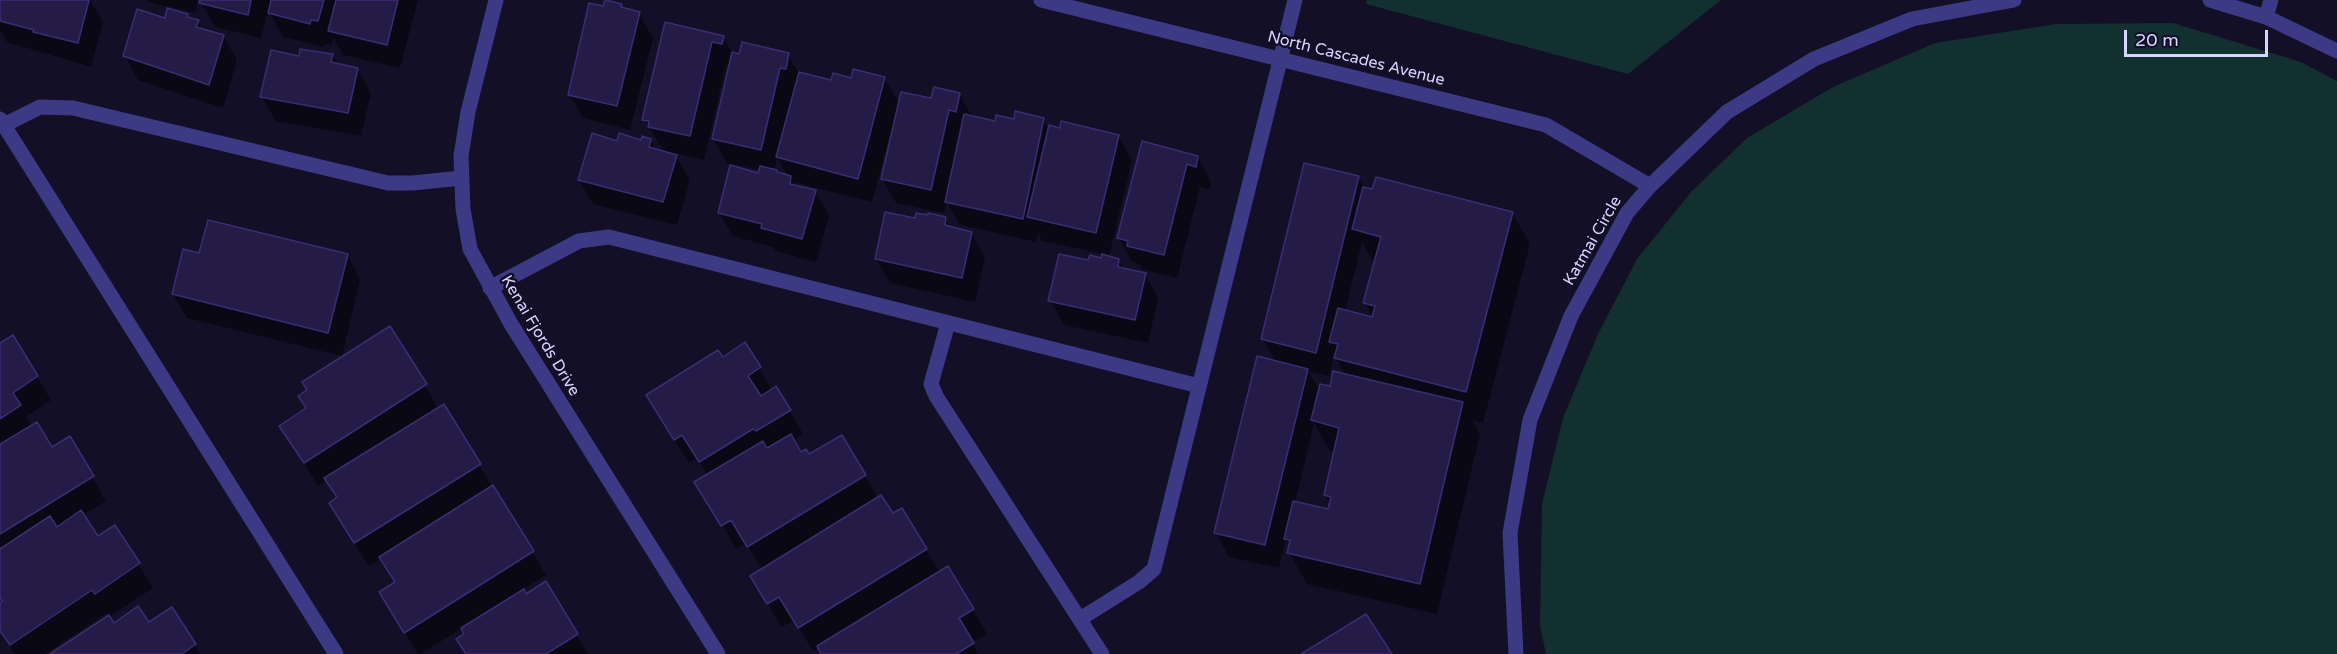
<!DOCTYPE html>
<style>
body{margin:0}
#map{position:relative;width:2337px;height:654px;overflow:hidden;background:#130f26;font-family:"Varela Round",sans-serif}
canvas{display:block}
.scale{position:absolute;left:2124px;top:30px;width:144px;height:27px;box-sizing:border-box;border:3px solid #d9d4ff;border-top:0;padding-left:8px;font-size:18px;line-height:21px;white-space:nowrap;color:#d9d4ff;-webkit-text-stroke:4px #130f26;paint-order:stroke}
</style>
<div id="map">
<canvas width="2337" height="654"></canvas>
<div class="scale">20 m</div>
</div>
<script>
const c = document.querySelector('canvas').getContext('2d');
c.lineJoin = 'round';
function fillPath(path, color) { c.fillStyle = color; c.fill(path, 'evenodd'); }
const poly = rows => new Path2D(rows.map(r => 'M' + r).join(''));
function strokePath(path, color, width, dash) { c.strokeStyle = color; c.lineWidth = width; c.lineCap = dash ? 'butt' : 'round'; c.setLineDash(dash || []); c.stroke(path); }
function write(font, color, halo, rows, align = 'center') {
  c.font = font + ' "Varela Round",sans-serif'; c.lineWidth = 5; c.setLineDash([]); c.textBaseline = 'middle'; c.strokeStyle = halo; c.fillStyle = color; for (const [text, x, y, turn = 0] of rows) {
    c.save(); c.translate(x, y); c.rotate((+turn || 0) * Math.PI / 180); c.textAlign = isNaN(turn) ? turn : align; if (halo) c.strokeText(text, 0, 0); c.fillText(text, 0, 0); c.restore();
  }
}
const green = poly([
 [1367,0,1721,0,1628,74,1366,4],
 [2173,23,2301,62,2337,81,2337,654,1546,654,1540,626,1542,504,1563,418,1598,334,1637,259,1692,191,1747,138,1833,87,1935,43,2056,24]
]);
const shadow = poly([
 [0,0,90,0,103,22,91,67,7,42,0,30],
 [148,0,198,0,195,13,149,2],
 [202,0,418,0,400,68,343,55,333,37,332,45,325,43,324,47,283,37,268,10,261,38,215,27,201,3],
 [621,5,623,9,639,14,653,38,630,130,583,118,569,94,604,8],
 [187,15,189,19,198,21,203,31,223,36,237,60,223,108,138,80,125,56,166,20],
 [666,24,723,37,733,54,788,55,799,73,832,82,884,78,900,104,959,94,973,118,996,123,1043,119,1049,130,1118,136,1132,160,1109,257,1118,260,1124,269,1145,274,1158,298,1148,343,1064,325,1050,301,1089,262,1102,259,1103,254,1042,241,1038,233,1036,242,960,225,947,202,944,213,896,203,882,179,892,135,890,134,872,202,793,182,796,186,815,191,829,215,816,262,776,251,773,247,733,236,719,213,759,175,760,170,727,163,713,139,731,66,726,65,704,160,674,153,690,180,677,225,593,204,579,180,618,143,650,140,656,150,665,153,644,119],
 [777,158,789,177,774,171],
 [332,55,338,65,357,69,371,93,361,136,276,121,262,97,300,57],
 [1143,143,1197,157,1211,181,1209,190,1200,187,1177,278,1142,269,1139,264,1132,262,1119,238],
 [1358,177,1365,189,1512,213,1530,244,1483,423,1472,420,1480,434,1437,614,1307,584,1289,552,1290,547,1286,539,1279,568,1229,557,1216,533,1276,362,1263,339],
 [1362,242,1372,260,1376,261,1365,302,1374,319,1345,311],
 [1334,355,1346,376,1331,388,1320,391,1308,371,1329,376],
 [1314,423,1330,451,1335,452,1325,495,1331,505,1329,511,1295,503],
 [945,218,951,228,971,233,985,257,975,302,890,283,876,259,916,220],
 [200,255,347,255,360,279,342,356,187,318,173,294],
 [389,328,439,409,443,406,546,575,522,590,526,596,545,583,588,654,467,654,466,635,462,628,421,654,418,654,394,616,396,583,382,558,369,566,344,527,338,498,327,480,318,486,281,426,308,409],
 [0,345,37,377,51,400,26,417,32,427,52,449,69,438,106,501,82,515,97,538,115,527,153,588,109,617,113,625,148,624,172,609,200,654,53,654,109,616,107,613,45,654,15,654,3,636,0,631,0,605,3,602,0,597],
 [722,359,759,368,772,390,789,410,803,434,793,441,801,454,865,476,878,498,926,550,940,573,948,568,987,634,972,642,978,654,823,654,819,647,813,651,794,620,782,627,765,600,762,570,746,543,736,549,697,482,708,476,697,458,689,463,662,420]
]);
const building = poly([
 [0,0,89,0,78,43,33,32,34,30,0,21,0,0],
 [200,0,251,0,248,15,199,3,200,0],
 [271,0,324,0,318,21,311,20,310,24,268,13,271,0],
 [336,0,398,0,387,45,328,31,336,0],
 [605,0,622,4,621,7,640,12,617,106,568,95,589,3,603,6,605,0],
 [167,8,188,14,187,17,199,20,196,27,224,35,209,85,123,56,137,9,165,18,167,8],
 [665,22,724,36,722,44,712,42,690,136,648,127,649,121,642,120,665,22],
 [742,42,789,53,786,69,780,68,761,150,712,139,732,52,739,54,742,42],
 [300,49,333,54,331,62,358,68,348,113,260,97,271,50,299,56,300,49],
 [853,69,885,77,858,179,776,157,799,72,831,80,833,73,851,78,853,69],
 [934,87,960,93,956,112,949,110,931,190,881,179,901,92,931,98,934,87],
 [1015,111,1044,118,1023,219,945,202,964,114,995,121,996,115,1014,119,1015,111],
 [1061,121,1119,135,1096,233,1027,217,1049,125,1060,128,1061,121],
 [592,133,617,141,619,133,641,140,642,136,651,139,649,147,677,155,663,202,578,180,592,133],
 [1142,141,1198,156,1196,167,1187,164,1164,255,1127,246,1128,241,1117,238,1142,141],
 [1304,163,1359,176,1316,353,1261,339,1304,163],
 [730,165,758,173,760,166,777,170,777,172,791,176,790,184,816,190,802,239,761,228,762,224,718,213,730,165],
 [1376,177,1513,212,1466,392,1334,358,1338,344,1329,342,1338,308,1372,317,1375,306,1363,303,1381,237,1352,229,1363,187,1372,189,1376,177],
 [885,212,915,218,916,213,928,215,928,213,946,217,945,225,972,232,962,278,875,259,885,212],
 [208,220,348,254,328,333,172,294,183,249,199,253,208,220],
 [1059,254,1088,260,1090,255,1101,258,1102,254,1119,259,1118,267,1146,273,1135,320,1048,301,1059,254],
 [390,326,427,384,304,463,279,426,306,408,298,396,307,390,302,382,390,326],
 [13,335,38,376,13,393,21,405,0,419,0,343,13,335],
 [745,342,761,367,748,376,761,396,776,386,791,410,756,431,753,429,699,462,682,435,674,440,646,395,718,350,723,357,745,342],
 [1257,356,1308,369,1265,545,1214,533,1257,356],
 [1333,371,1463,402,1420,584,1287,553,1290,540,1284,539,1293,501,1328,509,1331,497,1324,495,1339,428,1311,420,1320,384,1330,386,1333,371],
 [444,404,481,464,354,543,329,503,337,497,324,478,444,404],
 [37,422,52,447,70,436,94,476,0,534,0,444,37,422],
 [791,434,801,452,806,449,809,454,842,435,866,475,747,547,731,520,721,526,694,482,763,441,767,448,791,434],
 [493,485,534,551,404,633,379,592,395,582,379,557,493,485],
 [881,495,893,513,902,508,927,549,798,628,779,597,767,604,750,576,881,495],
 [81,510,98,536,115,525,140,563,95,594,92,590,10,645,0,631,0,603,2,601,0,597,0,549,50,516,57,527,81,510],
 [948,566,974,609,959,618,974,643,956,654,821,654,817,646,948,566],
 [546,581,578,634,546,654,466,654,456,639,464,634,461,628,524,589,526,594,546,581],
 [138,606,149,622,172,607,196,644,182,654,50,654,109,615,114,623,138,606],
 [1366,614,1392,654,1301,654,1366,614]
]);
const lane = poly([
 [0,119,336,654],
 [4,125,40,107,73,108,388,183,413,183,461,178],
 [490,288,579,241,609,237,1199,386],
 [948,323,931,384,936,396,1102,654],
 [1080,619,1139,582,1154,569,1295,0]
]);
const street = poly([
 [496,0,468,112,461,156,463,209,470,249,511,324,718,654],
 [1041,0,1546,125,1650,186],
 [2210,0,2266,17,2337,51],
 [2266,17,2271,0],
 [1516,654,1510,533,1530,420,1571,316,1627,213,1650,186,1727,112,1814,59,1912,19,2014,0]
]);
const streetNames = [
 ["North Cascades Avenue",1356,59,14],
 ["Katmai Circle",1593,241,-60],
 ["Kenai Fjords Drive",540,336,59]
];
fillPath(green, '#12302f');
fillPath(shadow, '#0007');
fillPath(building, '#241b47');
strokePath(building, '#3b2d73', 1.5);
strokePath(lane, '#3d3a85', 15);
strokePath(street, '#3d3a85', 15);
write('16px', '#d9d4ff', '#130f26', streetNames);
</script>
